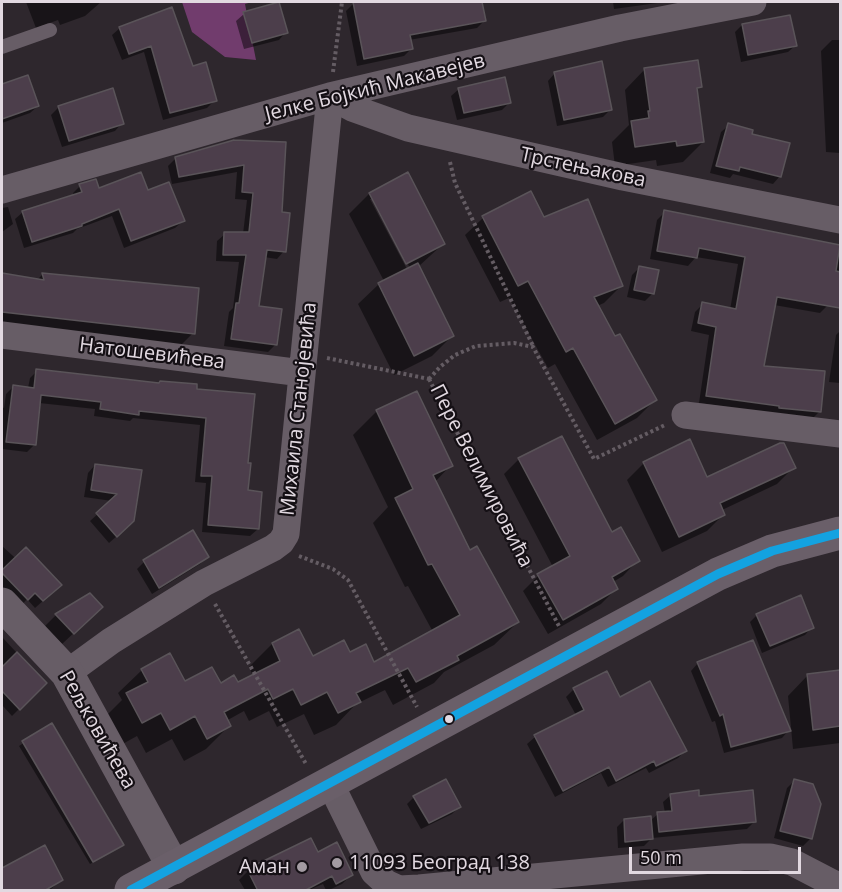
<!DOCTYPE html>
<meta charset="utf-8">
<style>
body{margin:0}
#map{position:relative;width:842px;height:892px;overflow:hidden;background:#2e272d;font-family:"Open Sans",sans-serif}
canvas{display:block}
.frame{position:absolute;inset:0;border:3px solid #e2d9e1;pointer-events:none}
.scale{position:absolute;left:629px;top:847px;width:172px;height:27px;box-sizing:border-box;border:3px solid #e2d9e1;border-top:0;padding-left:8px;font-size:18px;line-height:21px;white-space:nowrap;color:#e2d9e1;-webkit-text-stroke:4px #151015;paint-order:stroke}
</style>
<div id="map">
<canvas width="842" height="892"></canvas>
<div class="frame"></div>
<div class="scale">50 m</div>
</div>
<script>
const c = document.querySelector('canvas').getContext('2d');
c.lineJoin = 'round';
function fillPath(path, color) { c.fillStyle = color; c.fill(path, 'evenodd'); }
const poly = rows => new Path2D(rows.map(r => 'M' + r).join(''));
function strokePath(path, color, width, dash) { c.strokeStyle = color; c.lineWidth = width; c.lineCap = dash ? 'butt' : 'round'; c.setLineDash(dash || []); c.stroke(path); }
function write(font, color, halo, rows, align = 'center') {
  c.font = font + ' "Open Sans",sans-serif'; c.lineWidth = 4.5; c.setLineDash([]); c.textBaseline = 'middle'; c.strokeStyle = halo; c.fillStyle = color; for (const [text, x, y, turn = 0] of rows) {
    c.save(); c.translate(x, y); c.rotate((+turn || 0) * Math.PI / 180); c.textAlign = isNaN(turn) ? turn : align; if (halo) c.strokeText(text, 0, 0); c.fillText(text, 0, 0); c.restore();
  }
}
const forest = poly([
 [182,2,252,2,245,4,256,60,225,57,192,32]
]);
const shadow = poly([
 [26,2,101,2,85,16,60,25,58,20,36,28],
 [363,2,481,2,484,21,477,28,409,40,411,49,404,56,357,66,346,11,354,3],
 [613,2,665,2,614,9],
 [244,14,286,32,279,40,244,49,236,21],
 [742,25,796,45,788,52,741,62,735,32],
 [120,28,192,68,215,100,207,108,163,120,144,52,122,60,112,35],
 [832,40,840,40,840,153,826,152,821,51],
 [645,69,700,86,696,91,703,142,683,162,657,166,656,160,615,166,612,142,629,125,625,90],
 [555,73,611,109,603,117,557,126,548,81],
 [27,76,38,106,30,113,2,123,2,86],
 [459,89,510,102,502,110,457,120,451,96],
 [59,107,122,123,115,131,62,147,51,115],
 [729,125,750,135,780,176,773,184,733,174,730,178,710,173,721,132],
 [234,141,281,213,284,251,277,259,264,257,257,307,275,345,268,352,224,346,229,312,233,308,239,262,216,261,217,241,225,234,243,234,247,200,235,199,237,172,172,184,168,166,176,158],
 [407,174,443,244,418,267,452,336,432,356,394,375,358,304,379,284,384,281,349,214,369,194],
 [370,199,374,199,411,270,408,271],
 [80,186,98,190,147,192,183,221,175,228,124,248,112,216,77,229,73,233,24,248,15,219,23,212,74,196,73,193],
 [8,207,13,224,2,232,2,208],
 [665,212,840,246,840,290,831,288,828,305,820,313,774,305,762,367,820,411,812,419,699,403,709,335,691,331,695,312,703,304,730,310,738,264,696,257,688,266,650,259,657,220],
 [483,218,621,286,604,303,597,306,614,338,655,400,637,418,597,440,555,364,548,368,509,298,500,302,465,235],
 [639,268,653,293,645,301,627,297,632,275],
 [2,275,37,280,42,275,198,289,193,333,180,346,2,326],
 [840,331,840,383,829,382,836,335],
 [37,371,195,391,246,465,247,492,258,529,250,536,202,532,206,483,195,482,200,425,133,418,130,421,94,416,95,409,39,403,34,445,27,452,2,449,2,407,4,408,6,394,13,387,28,388,30,378],
 [377,411,451,465,435,482,469,552,518,622,494,645,444,672,434,683,393,705,385,690,356,704,336,725,314,735,304,714,277,727,269,711,249,721,244,711,226,721,229,726,206,749,184,761,172,739,146,753,137,736,119,746,104,718,122,700,118,693,142,670,184,683,237,684,253,676,249,667,272,644,299,631,312,657,349,654,374,664,433,632,408,586,405,587,373,523,388,507,353,435],
 [519,459,638,560,623,576,613,582,617,588,601,604,548,634,523,591,538,576,553,567,504,474],
 [644,463,707,479,794,467,777,484,722,510,724,514,707,531,662,552,627,480],
 [95,465,140,471,125,529,109,543,90,521,112,501,84,497,88,473],
 [192,532,207,557,200,564,152,594,137,569,144,562],
 [2,546,53,592,35,608,27,599,20,607,2,588],
 [56,615,90,618,62,644,45,626],
 [757,615,812,627,805,635,762,653,750,622],
 [2,637,45,683,12,716,2,705],
 [698,663,789,730,782,738,724,753,715,721,712,722,691,671],
 [840,671,840,743,793,749,788,696,808,675],
 [606,673,619,699,685,751,678,758,649,773,646,768,608,787,601,773,555,797,527,744,535,737,576,715,566,697,574,689],
 [51,725,118,848,90,864,19,746],
 [794,781,810,839,803,846,774,838,787,788],
 [671,795,698,798,755,821,747,829,652,838,644,846,618,848,617,827,624,820,650,821,658,814,665,813,663,802],
 [414,797,460,806,452,814,421,829,407,804],
 [44,847,61,880,50,890,2,890,2,869],
 [317,854,351,875,342,884,329,890,326,890,323,884,309,890,245,890,239,880,248,871]
]);
const building = poly([
 [279,2,288,33,252,43,243,12,279,2],
 [353,2,482,2,486,21,410,35,413,49,364,59,353,2],
 [172,7,193,66,206,62,217,101,170,113,151,46,129,54,119,27,172,7],
 [790,15,797,46,748,55,742,24,790,15],
 [698,60,702,87,697,88,704,142,677,146,676,141,635,147,631,121,649,118,648,111,650,111,644,68,698,60],
 [602,61,612,110,564,120,554,72,602,61],
 [28,75,39,106,2,119,2,84,28,75],
 [505,77,511,103,464,113,458,88,505,77],
 [113,88,124,124,69,141,58,106,113,88],
 [728,123,753,130,752,134,790,143,781,177,740,167,739,171,716,166,728,123],
 [234,140,286,142,282,212,290,213,286,252,267,250,259,306,282,309,277,345,231,339,236,303,239,303,246,255,223,255,224,232,249,232,253,193,242,192,244,165,179,177,175,157,234,140],
 [141,172,148,190,169,182,185,221,131,241,119,209,82,224,82,226,32,242,22,211,82,192,79,184,96,179,99,188,141,172],
 [408,172,445,244,406,264,369,193,408,172],
 [531,191,544,217,588,199,623,286,594,297,615,336,620,334,657,400,615,424,573,348,566,352,528,281,518,286,482,216,531,191],
 [664,210,840,245,836,271,840,272,840,308,777,297,764,366,825,371,821,412,779,408,779,406,706,396,716,327,698,323,702,302,736,309,745,257,699,248,697,258,657,251,664,210],
 [418,263,454,336,414,356,378,283,418,263],
 [639,266,659,270,654,294,634,290,639,266],
 [2,273,44,280,42,273,199,288,195,334,2,312,2,273],
 [36,369,159,383,160,381,197,384,197,389,255,394,248,463,251,463,248,490,262,492,259,529,208,525,212,476,201,476,206,418,139,411,139,415,100,409,101,402,41,395,36,445,6,442,13,385,34,388,36,369],
 [417,391,453,466,433,475,470,550,477,546,519,622,457,656,459,660,416,682,408,668,356,693,361,702,338,713,327,692,301,705,293,689,273,699,268,689,224,712,231,726,207,739,195,716,170,730,161,713,142,723,126,693,148,682,141,669,170,653,185,681,212,667,221,683,234,675,238,682,280,661,272,643,299,629,313,656,344,640,350,652,366,644,374,662,460,615,432,564,428,565,395,498,413,489,376,410,417,391],
 [562,436,612,532,621,527,640,561,612,577,618,589,563,620,537,574,570,556,518,458,562,436],
 [690,439,707,477,780,443,784,443,796,468,720,503,725,515,679,537,643,462,690,439],
 [95,464,142,470,134,521,117,537,96,513,117,494,91,490,95,464],
 [193,530,209,557,159,588,143,560,193,530],
 [26,547,62,585,43,601,35,593,28,600,2,573,2,570,26,547],
 [90,593,103,607,74,634,55,614,90,593],
 [801,595,814,628,770,646,756,614,801,595],
 [753,640,791,731,731,747,723,714,720,716,697,662,753,640],
 [17,652,47,683,20,710,2,691,2,667,17,652],
 [840,670,840,726,813,730,807,674,840,670],
 [607,671,620,697,650,681,687,751,656,766,654,761,616,781,609,767,563,791,534,735,584,710,573,688,607,671],
 [52,723,124,845,93,862,22,741,52,723],
 [446,779,461,807,429,823,413,796,446,779],
 [794,779,813,784,821,804,812,839,780,831,794,779],
 [699,790,699,796,753,790,756,822,659,832,657,812,672,811,670,794,699,790],
 [651,816,653,839,625,842,624,819,651,816],
 [311,838,318,852,337,842,353,875,336,884,332,876,304,891,258,891,247,869,311,838],
 [45,845,63,880,44,891,2,891,2,868,45,845]
]);
const path = poly([
 [333,72,342,2],
 [450,162,455,183,533,346],
 [327,358,429,379],
 [429,379,440,367,455,355,476,346,514,343,533,347,594,459,665,425],
 [429,379,560,628],
 [299,556,333,569,348,580,417,707],
 [215,604,306,764]
]);
const service = poly([
 [2,47,50,30]
]);
const minor = poly([
 [2,190,330,96,620,28,753,2],
 [2,335,302,373],
 [685,415,840,434],
 [67,673,111,641,204,583,273,548,281,542,286,534,330,96,352,108,408,128,623,177,840,220],
 [330,783,374,872,386,883,399,889,419,888,743,857,770,857,792,862,840,887]
]);
const tertiary = poly([
 [2,604,67,673,174,868]
]);
const secondary = poly([
 [131,890,718,574,772,551,840,533]
]);
const bus1 = poly([
 [131,890,718,574,772,551,840,533]
]);
const markers = [
 [449,719,5,"#e2d9e1"],
 [337,863,6,"#a39ba2"],
 [302,867,6,"#a39ba2"]
];
const streetNames = [
 ["Јелке Бојкић Макавејев",375,88,-14],
 ["Трстењакова",583,168,12],
 ["Натошевићева",152,354,7],
 ["Михаила Станојевића",299,409,-84],
 ["Пере Велимировића",481,476,63],
 ["Рељковићева",97,730,60]
];
const poiNames = [
 ["11093 Београд 138",349,863],
 ["Аман",290,867,"right"]
];
fillPath(forest, '#713c6d');
fillPath(shadow, '#0007');
fillPath(building, '#4c3e4b');
strokePath(building, '#5a5459', 1.5);
strokePath(path, '#645c63', 4, [3, 3]);
strokePath(service, '#675d66', 14);
strokePath(minor, '#675d66', 27);
strokePath(tertiary, '#675d66', 33);
strokePath(secondary, '#6a5f69', 33);
strokePath(bus1, '#13a2e0', 9);
for (const [x, y, r, color] of markers) { const dot = new Path2D(); dot.arc(x, y, r, 0, 2 * Math.PI); c.fillStyle = color; c.fill(dot); strokePath(dot, '#151015', 2); }
write('20px', '#e2d9e1', '#151015', streetNames);
write('20px', '#e2d9e1', '#151015', poiNames, 'left');
</script>
